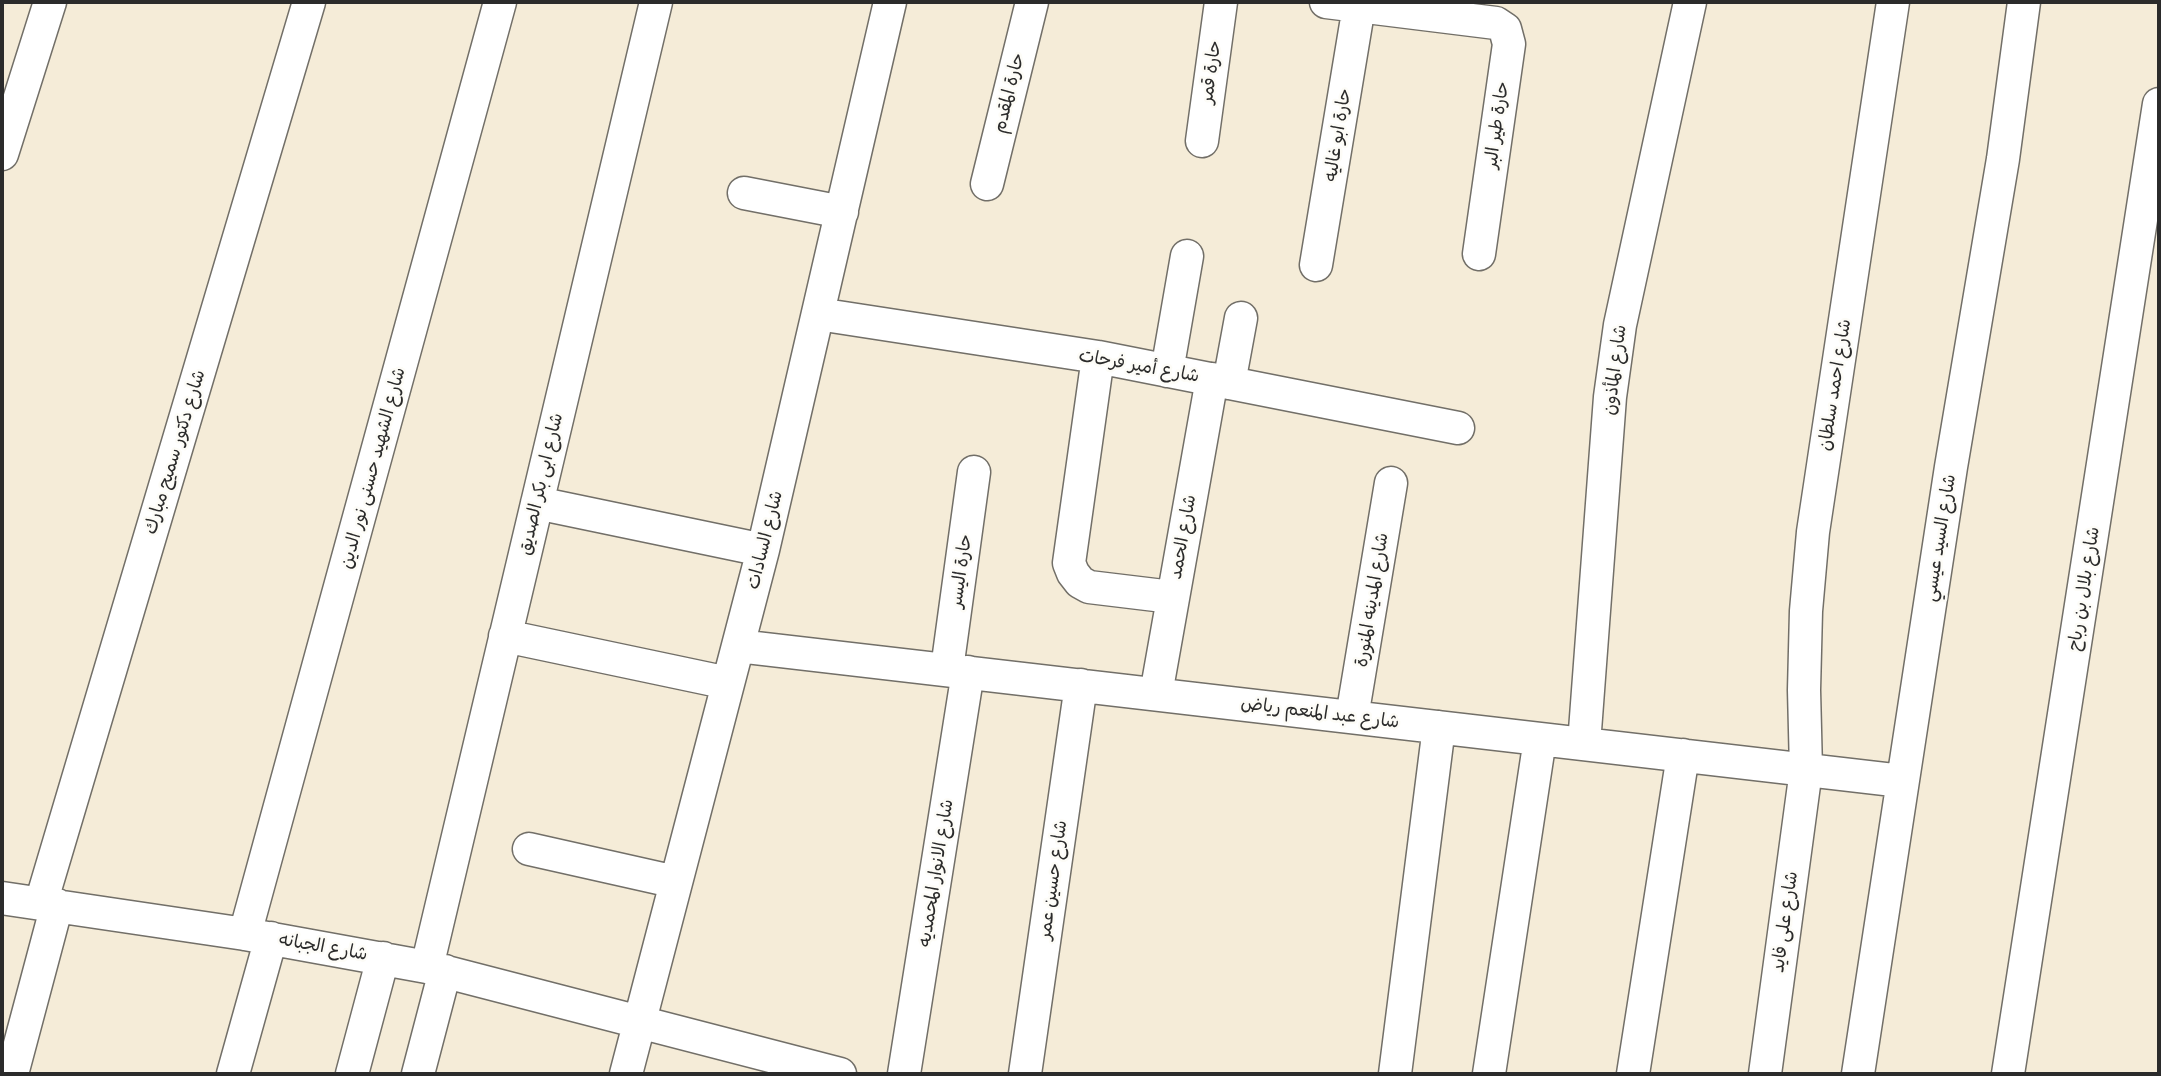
<!DOCTYPE html>
<meta charset="utf-8">
<style>
body{margin:0}
#map{position:relative;width:2161px;height:1076px;overflow:hidden;background:#f5ecd8;font-family:Delius,sans-serif}
canvas{display:block}
.frame{position:absolute;inset:0;border:4px solid #2b2b2b;pointer-events:none}
</style>
<div id="map">
<canvas width="2161" height="1076"></canvas>
<div class="frame"></div>
</div>
<script>
const c = document.querySelector('canvas').getContext('2d');
c.lineJoin = 'round';
const poly = rows => new Path2D(rows.map(r => 'M' + r).join(''));
function strokePath(path, color, width, dash) { c.strokeStyle = color; c.lineWidth = width; c.lineCap = dash ? 'butt' : 'round'; c.setLineDash(dash || []); c.stroke(path); }
function write(font, color, halo, rows, align = 'center') {
  c.font = font + ' Delius,"Playpen Sans Arabic",sans-serif'; c.lineWidth = 5; c.setLineDash([]); c.textBaseline = 'middle'; c.strokeStyle = halo; c.fillStyle = color; for (const [text, x, y, turn = 0] of rows) {
    c.save(); c.translate(x, y); c.rotate((+turn || 0) * Math.PI / 180); c.textAlign = isNaN(turn) ? turn : align; if (halo) c.strokeText(text, 0, 0); c.fillText(text, 0, 0); c.restore();
  }
}
const minor = poly([
 [1326,2,1496,23,1505,29,1509,44,1479,254],
 [1202,141,1221,2],
 [2,154,50,2],
 [987,184,1032,2],
 [744,193,842,212],
 [1316,265,1359,6],
 [818,314,1098,357,1458,428],
 [1098,357,1069,563,1073,573,1080,582,1089,587,1172,597],
 [1167,371,1187,256],
 [1229,383,1241,318],
 [537,503,763,550],
 [505,636,728,683],
 [738,646,1902,781],
 [947,669,974,472],
 [1156,694,1212,379],
 [1352,717,1391,483],
 [1584,744,1610,397,1620,325,1690,2],
 [529,849,676,882],
 [2,898,245,934,427,967,840,1074],
 [41,903,309,2],
 [245,934,500,2],
 [427,967,656,2],
 [12,1074,57,905],
 [233,1074,271,938],
 [352,1074,383,958],
 [418,1074,445,971],
 [626,1074,763,550,890,2],
 [904,1074,968,672],
 [1025,1074,1081,685],
 [1395,1074,1439,727],
 [1489,1074,1540,739],
 [1633,1074,1683,755],
 [1765,1074,1806,770,1804,690,1806,611,1813,532,1893,2],
 [1858,1074,1951,467,2003,159,2024,2],
 [2008,1074,2159,104]
]);
const streetNames = [
 ["حارة قمر",1211,72,-82],
 ["حارة المقدم",1009,93,-76],
 ["حارة طير البر",1497,125,-82],
 ["حارة ابو غاليه",1338,135,-81],
 ["شارع أمير فرحات",1139,366,10],
 ["شارع المأذون",1615,370,-83],
 ["شارع احمد سلطان",1835,385,-81],
 ["شارع دكتور سميح مبارك",175,452,-73],
 ["شارع الشهيد حسنى نور الدين",373,468,-75],
 ["شارع ابى بكر الصديق",541,484,-77],
 ["شارع الحمد",1183,537,-80],
 ["شارع السيد عيسي",1940,538,-81],
 ["شارع السادات",765,540,-76],
 ["حارة اليسر",961,571,-82],
 ["شارع بلال بن رباح",2084,589,-81],
 ["شارع المدينه المنورة",1372,600,-81],
 ["شارع عبد المنعم رياض",1320,713,7],
 ["شارع الانوار المحمديه",936,873,-81],
 ["شارع حسين عمر",1053,880,-82],
 ["شارع على فايد",1785,922,-82],
 ["شارع الجبانه",323,947,10]
];
strokePath(minor, '#726f68', 35);
strokePath(minor, '#fff', 32);
write('18px', '#2b2b2b', '#fdfcf7', streetNames);
</script>
